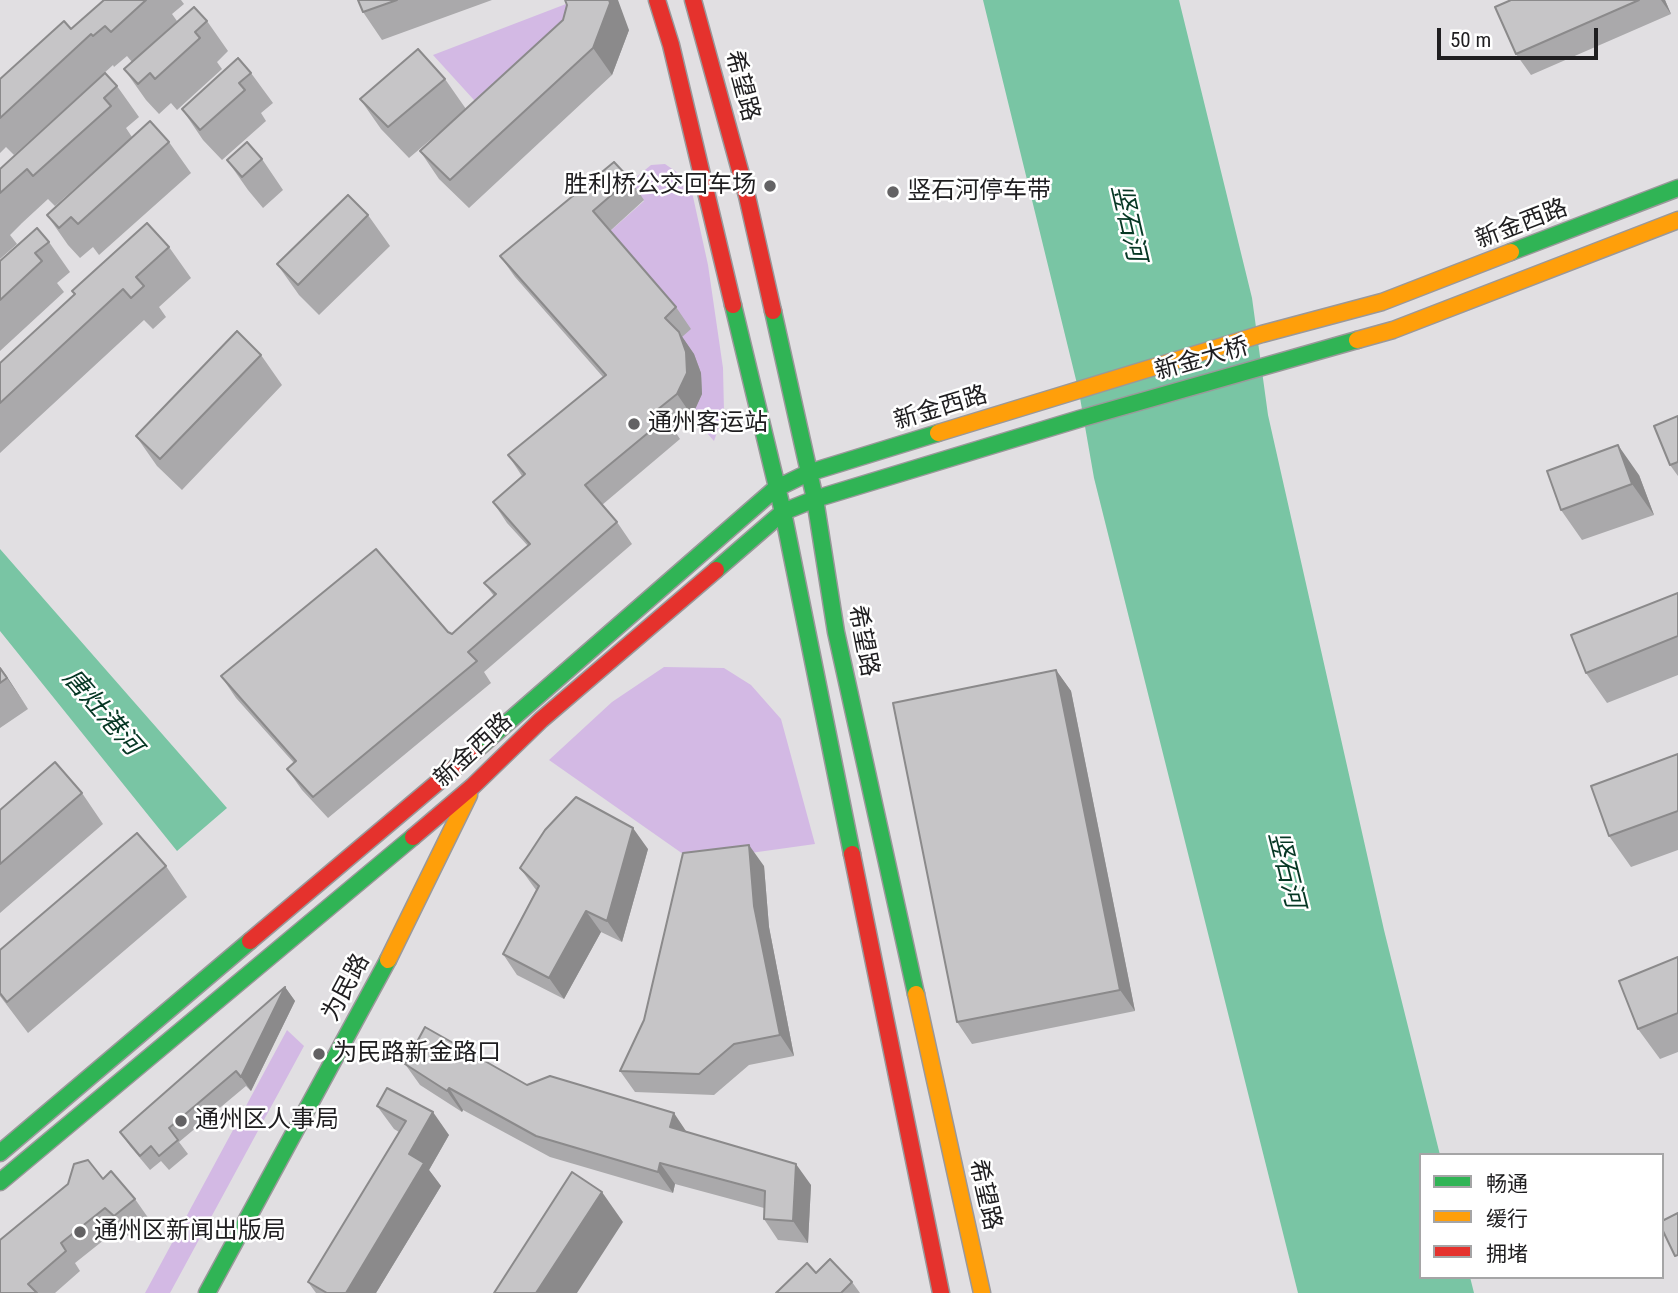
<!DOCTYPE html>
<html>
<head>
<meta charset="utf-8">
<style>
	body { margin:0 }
	#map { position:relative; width:1678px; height:1293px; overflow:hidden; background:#e1dfe2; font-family:"Roboto Condensed","Noto Sans SC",sans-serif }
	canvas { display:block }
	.legend { position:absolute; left:1419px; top:1153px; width:245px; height:126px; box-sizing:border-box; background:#fff; border:2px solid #a5a5a6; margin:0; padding:9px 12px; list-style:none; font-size:21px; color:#1f1e20 }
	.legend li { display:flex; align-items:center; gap:14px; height:35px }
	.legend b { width:35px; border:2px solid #a5a5a6 }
	.scale { position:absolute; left:1437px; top:28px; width:161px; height:32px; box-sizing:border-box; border:4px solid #1f1e20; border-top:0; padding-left:9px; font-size:21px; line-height:24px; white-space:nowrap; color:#1f1e20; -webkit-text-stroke:5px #fff; paint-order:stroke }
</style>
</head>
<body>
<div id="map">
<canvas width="1678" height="1293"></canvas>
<ul class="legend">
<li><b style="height:9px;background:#30b455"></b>畅通</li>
<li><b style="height:9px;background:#ff9f0a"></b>缓行</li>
<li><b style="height:9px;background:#e5322d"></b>拥堵</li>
</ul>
<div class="scale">50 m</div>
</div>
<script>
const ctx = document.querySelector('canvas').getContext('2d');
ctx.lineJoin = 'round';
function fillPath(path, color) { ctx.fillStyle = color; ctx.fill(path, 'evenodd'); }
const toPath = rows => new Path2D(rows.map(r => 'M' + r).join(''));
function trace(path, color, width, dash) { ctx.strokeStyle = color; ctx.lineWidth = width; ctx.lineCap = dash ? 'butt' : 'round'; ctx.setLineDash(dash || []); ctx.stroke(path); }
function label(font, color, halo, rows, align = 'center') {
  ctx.font = font + ' "Roboto Condensed","Noto Sans SC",sans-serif'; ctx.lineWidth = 5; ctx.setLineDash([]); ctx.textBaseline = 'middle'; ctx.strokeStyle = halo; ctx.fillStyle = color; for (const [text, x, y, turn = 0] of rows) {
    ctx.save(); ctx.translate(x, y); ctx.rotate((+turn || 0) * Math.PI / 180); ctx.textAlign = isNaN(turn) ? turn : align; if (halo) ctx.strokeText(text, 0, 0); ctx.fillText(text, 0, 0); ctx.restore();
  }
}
const green = toPath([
	[566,4,577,30,484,111,433,55],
	[665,164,681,175,692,192,708,265,723,368,724,412,714,441,692,416,608,233,644,201,629,183,651,165],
	[664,667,724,668,751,685,781,719,815,844,693,861,549,760,612,702],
	[287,1030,304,1046,170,1293,145,1293]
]);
const water = toPath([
	[983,0,1179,0,1252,298,1268,415,1384,930,1440,1155,1421,1155,1421,1277,1470,1277,1474,1293,1298,1293,1094,478,1079,392],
	[0,549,227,808,177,851,0,631]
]);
const fast = toPath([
	[1511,252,1678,188],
	[733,305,783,512,852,854],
	[773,311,815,499,836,632,916,994],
	[716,570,783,512,815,499,1079,419,1357,340],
	[476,750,775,489,808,473,938,433],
	[0,1153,250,941],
	[0,1182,413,837],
	[207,1293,388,960]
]);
const slow = toPath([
	[1357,340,1393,330,1678,220],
	[938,433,1262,334,1382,302,1511,252],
	[388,960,469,795],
	[916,994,982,1293]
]);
const jam = toPath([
	[657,0,671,45,733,305],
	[693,0,747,196,773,311],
	[413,837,473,786,541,720,716,570],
	[852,854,941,1293],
	[250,941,476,750]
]);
const wall = toPath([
	[104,0,181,0,184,4,172,14,177,21,132,62,127,56,114,67,113,65,14,155,6,147,0,153,0,79,71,29],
	[358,0,492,0,382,40,363,12],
	[1511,0,1665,0,1671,14,1531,75,1516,54],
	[563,20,629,30,612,75,469,208,439,179,420,151,455,119,409,158,381,129,360,99,445,79,466,109],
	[207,21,228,51,217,62,222,69,177,110,171,103,159,114,146,100,124,69],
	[251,73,273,103,261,113,266,121,222,160,203,140,182,109],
	[117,86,139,117,126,128,132,137,169,142,191,173,99,255,93,247,80,258,68,245,47,215,129,140,55,206,48,199,22,223,10,235,17,244,0,259,0,169],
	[262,159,283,190,263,208,248,190,227,160],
	[630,179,644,200,610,231,676,307,691,329,682,337,694,354,701,373,702,394,692,416,674,430,680,439,602,505,617,522,632,544,484,672,491,683,328,818,302,790,287,769,294,763,236,698,221,676,448,632,452,634,494,596,484,583,528,546,507,523,493,502,522,476,508,455,603,377,515,277,500,256],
	[368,215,390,246,319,315,299,295,277,264],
	[49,242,70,272,57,283,64,292,0,351,0,261],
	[169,247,191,278,159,307,166,317,153,329,144,320,0,453,0,363],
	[261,355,282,385,182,490,157,466,136,436],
	[1678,416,1678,476,1670,465],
	[1639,475,1654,515,1582,540,1561,510],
	[1678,593,1678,675,1607,703,1586,673],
	[0,667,28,709,0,728],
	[1056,670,1071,691,1135,1011,972,1044,957,1022],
	[1678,754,1678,850,1631,867,1609,836],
	[82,793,103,824,0,913,0,810],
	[648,849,622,942,601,932,564,999,517,975,503,954,536,890,520,868],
	[166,866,187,897,28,1033,0,996,0,950],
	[764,866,769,927,794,1056,749,1065,714,1095,635,1092,620,1071],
	[1678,957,1678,1052,1660,1059,1638,1029],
	[285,987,295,1001,251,1091,246,1086,179,1142,188,1154,169,1170,161,1161,150,1170,130,1146,120,1132],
	[405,1064,527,1085,687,1132,811,1185,808,1243,778,1240,764,1219,764,1208,675,1184,673,1193,550,1157,463,1110,462,1112,420,1085],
	[377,1106,449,1135,429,1170,441,1186,376,1293,327,1293,399,1132,394,1129],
	[103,1179,135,1199,149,1219,128,1236,119,1228,75,1263,80,1271,55,1293,0,1293],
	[816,1273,852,1282,860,1293,776,1293],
	[308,1282,327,1293,316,1293]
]);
const shadedWall = toPath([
	[609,0,618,0,629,30,612,75,593,48],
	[1661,0,1665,0,1671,14],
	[679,332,694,354,701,373,702,394,692,416,677,394],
	[1618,445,1639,475,1654,515,1632,484],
	[0,667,6,675,28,709,7,678],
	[1056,670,1071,691,1135,1011,1120,990],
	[633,828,648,849,622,942,607,921],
	[749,845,764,866,769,927,794,1056,780,1035,754,906],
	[586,911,601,932,564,999,549,978],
	[285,987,295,1001,251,1091,241,1077],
	[449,1088,463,1110,462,1112,447,1091],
	[433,1112,449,1135,429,1170,441,1186,376,1293,346,1293,409,1154],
	[674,1113,688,1134,670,1127],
	[660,1163,675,1184,673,1193,658,1172],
	[796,1164,811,1185,808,1243,793,1221],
	[602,1192,623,1222,577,1293,536,1293]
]);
const building = toPath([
	[104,0,146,0,111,32,105,26,93,36,91,34,0,118,0,79,64,21,71,29,104,0],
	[358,0,397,0,363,12,358,0],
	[565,0,609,0,610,3,593,48,450,180,420,151,563,20,567,5,565,0],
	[1511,0,1639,0,1516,54,1495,7,1511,0],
	[194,7,207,21,195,32,200,38,155,79,150,73,138,84,124,69,194,7],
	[418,49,445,79,388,127,360,99,418,49],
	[238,58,251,73,239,83,245,90,200,130,182,109,238,58],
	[105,73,117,86,104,98,111,106,33,176,27,169,0,193,0,169,105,73],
	[150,121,169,142,78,224,71,217,59,228,47,215,150,121],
	[247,142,262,159,242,177,227,160,247,142],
	[614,162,630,179,593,211,676,307,665,318,679,332,686,352,687,373,677,394,657,410,666,418,585,485,617,522,468,652,477,661,313,797,287,769,296,761,221,676,376,549,448,632,452,634,496,594,484,583,530,544,493,502,525,474,508,455,606,375,500,256,614,162],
	[348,195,368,215,298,285,277,264,348,195],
	[147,223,169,247,136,277,144,286,131,298,123,289,0,403,0,363,75,294,72,291,147,223],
	[37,228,49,242,35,253,42,261,0,300,0,261,37,228],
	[237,331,261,355,160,459,136,436,237,331],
	[1678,416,1678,462,1670,465,1654,426,1678,416],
	[1618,445,1632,484,1561,510,1547,471,1618,445],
	[1678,593,1678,636,1586,673,1571,635,1678,593],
	[0,668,7,678,0,683,0,668],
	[1056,670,1120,990,957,1022,893,703,1056,670],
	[1678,754,1678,811,1609,836,1591,786,1678,754],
	[55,762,82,793,0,864,0,810,55,762],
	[576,797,633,828,607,921,586,911,549,978,503,954,539,886,520,868,545,830,576,797],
	[137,833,166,866,7,1002,0,993,0,950,137,833],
	[749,845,754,906,780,1035,734,1044,699,1074,620,1071,644,1020,683,853,749,845],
	[1678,957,1678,1013,1638,1029,1619,981,1678,957],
	[285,987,241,1077,236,1071,169,1128,178,1140,159,1156,151,1146,140,1156,120,1132,285,987],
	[425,1027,527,1085,550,1076,674,1113,670,1127,796,1164,793,1221,764,1219,765,1191,660,1163,658,1172,536,1136,449,1088,447,1091,405,1064,425,1027],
	[387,1088,433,1112,409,1154,424,1163,346,1293,327,1293,308,1282,406,1121,377,1106,387,1088],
	[88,1160,103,1179,111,1171,135,1199,114,1216,105,1208,61,1243,66,1251,28,1284,37,1293,0,1293,0,1240,68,1184,74,1164,88,1160],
	[572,1172,602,1192,536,1293,494,1293,572,1172],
	[1678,1213,1678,1255,1675,1256,1662,1229,1662,1221,1678,1213],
	[830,1259,852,1282,841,1293,776,1293,807,1263,816,1273,830,1259]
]);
const markers = [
	[770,186,7,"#636264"],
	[893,192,7,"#636264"],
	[634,424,7,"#636264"],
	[319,1054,7,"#636264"],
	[181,1121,7,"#636264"],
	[80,1232,7,"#636264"]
];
const streetNames = [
	["希望路",741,86,75],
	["新金西路",1522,225,-21],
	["新金大桥",1202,360,-16],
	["新金西路",941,409,-17],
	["希望路",862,641,79],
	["新金西路",474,751,-43],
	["为民路",347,988,-62],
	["希望路",984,1195,77]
];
const poiNames = [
	["胜利桥公交回车场",756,186,"right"],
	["竖石河停车带",907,192],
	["通州客运站",648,424],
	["为民路新金路口",333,1054],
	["通州区人事局",195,1121],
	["通州区新闻出版局",94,1232]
];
const waterNames = [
	["竖石河",1127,223,77],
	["唐灶港河",101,713,49],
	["竖石河",1285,870,76]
];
fillPath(green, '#d3b9e4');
fillPath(water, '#79c5a4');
trace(fast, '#9a989a', 19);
trace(slow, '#9a989a', 19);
trace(jam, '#9a989a', 19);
trace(fast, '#30b455', 16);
trace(slow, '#ff9f0a', 16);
trace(jam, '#e5322d', 16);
fillPath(wall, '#aaa9ab');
fillPath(shadedWall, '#8b8a8b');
fillPath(building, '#c6c5c7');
trace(building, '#8b8a8b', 2);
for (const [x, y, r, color] of markers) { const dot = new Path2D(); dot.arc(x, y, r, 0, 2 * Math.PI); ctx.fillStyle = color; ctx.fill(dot); trace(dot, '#fff', 2.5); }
label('24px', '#1f1e20', '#fff', streetNames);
label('24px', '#1f1e20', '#fff', poiNames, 'left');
label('italic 26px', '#063724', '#fff', waterNames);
</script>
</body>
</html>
